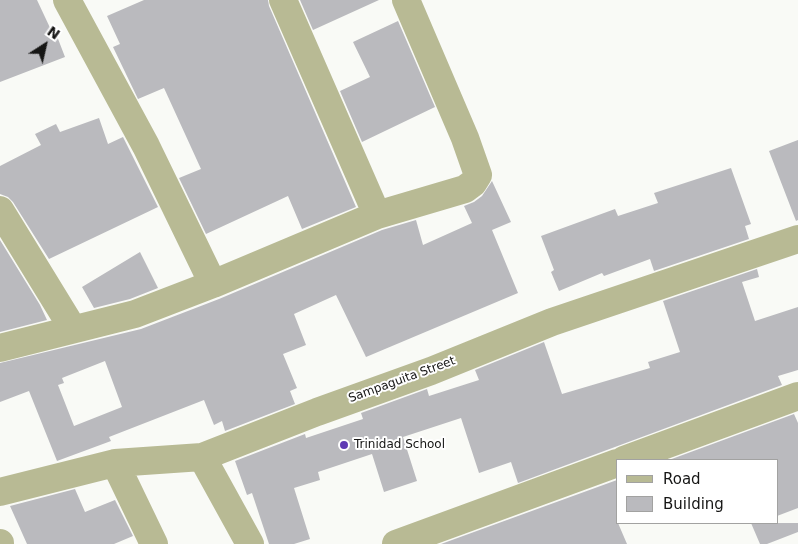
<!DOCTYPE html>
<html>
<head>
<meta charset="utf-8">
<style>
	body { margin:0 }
	#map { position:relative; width:798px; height:544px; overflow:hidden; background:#f9faf6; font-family:"DejaVu Sans",sans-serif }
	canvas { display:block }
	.legend { position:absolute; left:616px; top:459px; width:162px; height:65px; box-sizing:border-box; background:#fff; border:1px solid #a2a2a1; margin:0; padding:6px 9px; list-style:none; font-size:15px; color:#161615 }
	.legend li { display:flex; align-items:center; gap:10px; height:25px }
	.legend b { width:25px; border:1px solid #a2a2a1 }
	.north { position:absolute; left:20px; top:20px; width:50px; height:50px; -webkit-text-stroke:4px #fff; paint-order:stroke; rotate:35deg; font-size:14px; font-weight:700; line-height:20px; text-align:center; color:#161615 }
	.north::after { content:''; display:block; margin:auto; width:18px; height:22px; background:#161615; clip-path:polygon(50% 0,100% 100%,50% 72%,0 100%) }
</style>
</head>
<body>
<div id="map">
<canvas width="798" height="544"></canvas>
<ul class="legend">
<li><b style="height:6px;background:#b8ba94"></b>Road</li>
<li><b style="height:14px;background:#bababe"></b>Building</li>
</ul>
<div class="north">N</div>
</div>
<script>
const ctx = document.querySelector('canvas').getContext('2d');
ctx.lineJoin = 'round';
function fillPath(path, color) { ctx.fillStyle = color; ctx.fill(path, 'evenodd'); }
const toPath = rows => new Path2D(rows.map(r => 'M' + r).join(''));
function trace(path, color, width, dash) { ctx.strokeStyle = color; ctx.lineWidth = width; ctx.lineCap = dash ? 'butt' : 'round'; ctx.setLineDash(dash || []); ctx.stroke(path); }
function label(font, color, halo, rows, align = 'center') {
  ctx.font = font + ' "DejaVu Sans",sans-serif'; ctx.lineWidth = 4; ctx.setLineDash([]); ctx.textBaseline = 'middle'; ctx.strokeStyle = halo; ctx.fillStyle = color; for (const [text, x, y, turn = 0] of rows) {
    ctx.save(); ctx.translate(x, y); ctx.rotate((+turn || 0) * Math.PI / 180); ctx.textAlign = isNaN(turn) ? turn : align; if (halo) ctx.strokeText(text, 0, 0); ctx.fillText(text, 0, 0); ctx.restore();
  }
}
const building = toPath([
	[0,0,37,0,52,32,55,31,65,57,0,82],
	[144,0,268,0,269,6,356,207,302,229,288,196,206,234,179,178,201,169,164,88,138,99,113,47,120,44,107,16],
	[300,0,379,0,313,30],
	[398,21,435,107,362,142,340,91,370,77,353,42],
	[99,118,108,144,123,137,158,207,49,259,13,202,8,197,0,194,0,166,41,145,35,134,56,124,60,132],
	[798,140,798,220,796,221,769,151],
	[731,168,751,224,745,226,749,239,654,271,650,259,604,276,602,273,559,291,551,272,554,270,541,236,615,209,618,216,658,203,654,193],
	[492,181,511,222,492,230,518,293,366,357,336,295,294,314,306,345,283,354,297,388,290,391,295,404,225,431,222,421,214,425,204,400,109,437,111,441,57,461,29,391,0,402,0,363,141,329,219,299,382,230,416,220,423,245,472,223,464,206,474,202,482,196],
	[105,361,122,407,74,426,58,385,64,383,62,378],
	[0,240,40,305,47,320,0,332],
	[140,252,158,288,130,299,94,308,82,287],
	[757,269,759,277,742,282,755,321,798,307,798,370,778,376,782,385,518,483,511,462,479,473,461,418,403,437,417,481,384,492,372,454,318,472,320,480,294,488,310,539,294,544,269,544,252,493,247,495,235,461,305,434,306,438,363,419,361,413,427,389,429,396,479,380,475,370,544,342,562,394,650,368,648,362,680,352,663,301],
	[794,414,798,423,798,508,777,516,777,460,669,460],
	[617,480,617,523,618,523,627,544,441,544],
	[75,489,85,512,115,500,133,536,114,544,27,544,10,506],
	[751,523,798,523,798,532,767,544,760,544]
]);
const minor = toPath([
	[67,0,146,146,213,284],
	[283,0,377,215],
	[0,210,73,329],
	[0,348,135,314,213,284,377,215,465,189,473,183,478,175,465,138,406,0],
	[202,457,250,544],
	[624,460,798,396],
	[115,463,154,544],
	[0,492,115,463,202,457,317,412,431,371,552,322,798,239],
	[0,543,0,544],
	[396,544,617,463]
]);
const markers = [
	[344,445,5,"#5f3ab3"]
];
const streetNames = [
	["Sampaguita Street",402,380,-20]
];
const poiNames = [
	["Trinidad School",354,445]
];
fillPath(building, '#bababe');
trace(minor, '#b8ba94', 28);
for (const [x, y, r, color] of markers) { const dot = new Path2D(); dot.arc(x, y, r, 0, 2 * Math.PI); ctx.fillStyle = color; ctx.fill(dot); trace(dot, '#fff', 2); }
label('12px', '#161615', '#fff', streetNames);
label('12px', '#161615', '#fff', poiNames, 'left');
</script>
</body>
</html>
